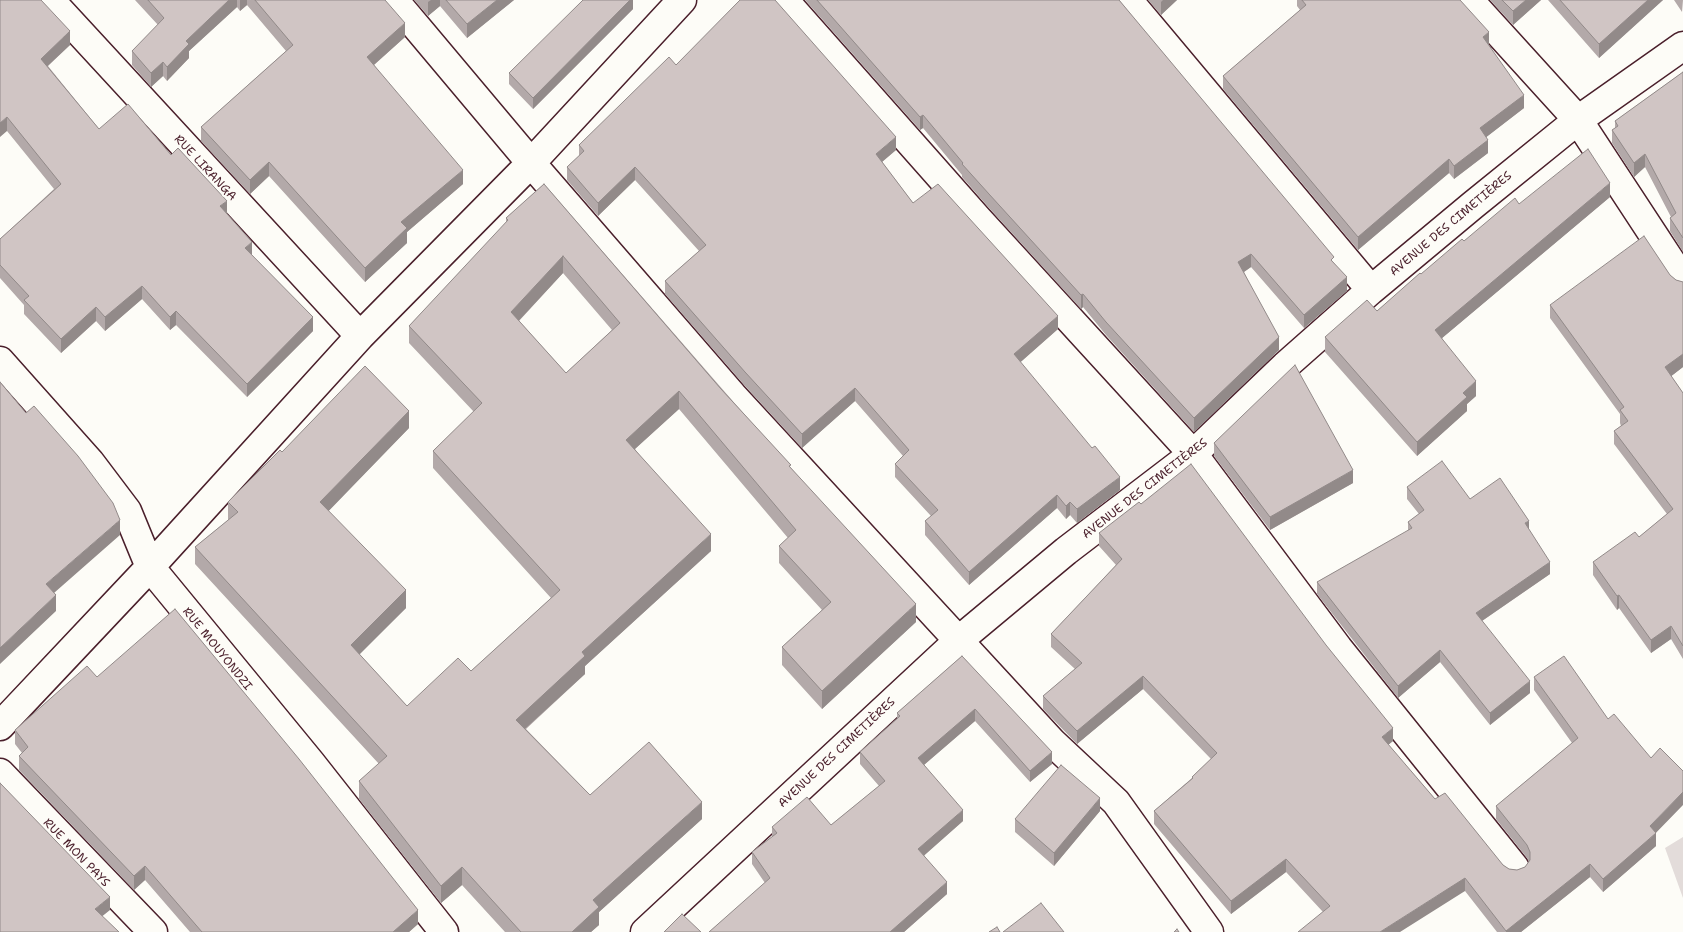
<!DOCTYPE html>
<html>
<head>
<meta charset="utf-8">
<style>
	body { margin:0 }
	canvas { display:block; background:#fdfcf7 }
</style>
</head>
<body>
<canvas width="1683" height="932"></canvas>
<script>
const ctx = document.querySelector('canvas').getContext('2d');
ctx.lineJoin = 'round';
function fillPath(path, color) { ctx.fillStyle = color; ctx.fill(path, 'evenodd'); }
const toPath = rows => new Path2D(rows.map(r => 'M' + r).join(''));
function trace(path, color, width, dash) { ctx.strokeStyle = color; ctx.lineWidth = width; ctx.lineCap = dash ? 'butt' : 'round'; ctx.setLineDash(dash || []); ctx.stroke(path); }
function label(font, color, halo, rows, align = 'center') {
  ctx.font = font + ' "Shantell Sans",sans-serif'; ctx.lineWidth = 4; ctx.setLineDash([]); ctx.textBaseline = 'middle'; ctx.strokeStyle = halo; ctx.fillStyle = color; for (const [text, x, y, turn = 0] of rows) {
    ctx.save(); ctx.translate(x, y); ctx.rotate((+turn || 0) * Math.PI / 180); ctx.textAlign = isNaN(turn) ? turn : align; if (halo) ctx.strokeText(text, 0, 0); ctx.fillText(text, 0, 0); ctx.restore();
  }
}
const green = toPath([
	[1683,837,1683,898,1665,848]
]);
const minor = toPath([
	[50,0,360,336],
	[394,0,531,163,733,396,1052,742,1116,802,1209,932],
	[784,0,977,218,1193,454,1338,648,1515,868],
	[1128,0,1371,290],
	[1469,0,1578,120,1683,280],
	[0,361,90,462,127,511,150,567,311,763,444,932],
	[0,726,150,567,360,336,531,163,682,0],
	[0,773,153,932],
	[645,932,958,641,1066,551,1193,454,1285,366,1371,290,1473,205,1578,120,1683,46]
]);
const wall = toPath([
	[0,0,70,45,48,66,99,129,171,155,227,213,252,255,313,331,247,397,176,325,170,330,142,299,105,331,96,321,61,353,24,314,24,305,0,278,0,239,54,189,7,131],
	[135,0,385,0,405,37,374,65,463,184,407,232,407,243,365,282,269,176,250,194,201,141,201,127,286,51,247,5,240,11,237,7,189,51,189,58,167,81,163,76,151,87,132,65,132,51,158,25],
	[414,0,514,0,467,38,440,6,428,16],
	[633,0,633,9,533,109,509,84,509,73],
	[805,0,1119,0,1334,263,1347,291,1304,328,1251,267,1244,272,1279,350,1194,432,1106,335,1083,307,1081,309,989,208,962,177,962,175,923,128,920,130],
	[1148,0,1177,0,1161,15],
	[1297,0,1460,0,1489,45,1524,108,1486,137,1488,153,1454,179,1449,173,1358,250,1223,89,1223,76,1300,10,1297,6],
	[1490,0,1541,0,1513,25],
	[1548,0,1663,0,1599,58],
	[1674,0,1683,0,1682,12],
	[676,65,896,150,882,162,913,203,1058,329,1020,362,1120,490,1077,523,1070,515,1066,519,1057,508,969,585,925,535,925,521,931,516,895,477,895,464,903,456,855,401,802,448,745,386,665,294,665,281,699,251,635,180,598,216,567,180,567,167,579,156,579,145],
	[1683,72,1683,252,1670,231,1670,218,1671,217,1645,167,1634,177,1612,143,1612,130,1615,128,1615,121],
	[544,184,791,468,916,622,822,709,782,665,782,647,822,610,779,563,779,546,788,538,679,409,635,449,711,551,585,666,585,674,526,729,590,795,702,819,599,912,599,925,591,932,505,932,462,885,441,903,359,799,359,781,379,764,195,564,195,547,228,520,228,502,282,452,409,428,328,511,406,608,359,654,407,706,471,671,551,598,433,468,433,451,474,412,409,343,409,326,506,223,506,218],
	[563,273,612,330,566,373,519,321],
	[1610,197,1442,338,1476,396,1467,404,1467,411,1417,456,1325,352,1325,337,1377,311,1421,274,1464,241,1519,204],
	[1670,275,1676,280,1683,282,1683,367,1671,376,1683,393,1683,659,1671,639,1651,653,1619,608,1617,610,1593,575,1593,562,1639,537,1667,514,1614,444,1614,431,1621,426,1620,423,1620,414,1550,318,1550,305],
	[1214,443,1353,483,1270,530,1214,456],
	[1407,487,1470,499,1529,530,1550,574,1482,621,1530,693,1490,725,1440,662,1398,698,1317,594,1317,582,1408,531,1408,522,1419,514,1407,499],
	[1099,533,1393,741,1388,745,1435,799,1503,865,1509,869,1517,870,1525,867,1529,862,1527,858,1496,819,1496,806,1572,743,1534,690,1534,677,1655,833,1656,846,1603,892,1590,877,1521,932,1497,932,1465,891,1323,912,1286,872,1231,914,1154,824,1154,811,1192,778,1192,777,1211,759,1143,689,1077,744,1043,709,1043,696,1075,669,1051,647,1051,634,1116,565,1099,546],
	[962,656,1052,764,1030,782,975,721,924,765,963,821,924,855,947,894,904,932,709,932,765,883,752,864,752,852,772,837,772,827,831,825,879,786,860,764,860,752,897,719,897,713],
	[97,677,418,924,409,932,190,932,145,880,134,890,19,770,19,756,22,753,15,744,15,730],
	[1100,811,1054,866,1015,832,1015,819]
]);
const shadedWall = toPath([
	[229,0,237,0,237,7,189,51,189,58,167,81,167,67,186,41],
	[240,0,247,0,247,5,240,11],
	[431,0,440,0,440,6,428,16,428,2],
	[497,0,514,0,467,38,467,24],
	[630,0,633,0,633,9,533,109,533,98],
	[1163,0,1177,0,1161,15,1161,2],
	[1526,0,1541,0,1513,25,1513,11],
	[1648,0,1663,0,1599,58,1599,44],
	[405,23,405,37,367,71,367,57],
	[70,31,70,45,41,72,41,59],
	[1489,32,1489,45,1483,51,1483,37],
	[163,62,163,76,151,87,151,73],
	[1524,95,1524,108,1480,142,1480,128],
	[923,115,923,128,920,130,920,117],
	[7,117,7,131,0,137,0,123],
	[896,137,896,150,876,167,876,154],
	[1488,140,1488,153,1454,179,1454,166],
	[1645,154,1645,167,1634,177,1634,163],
	[1449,159,1449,173,1358,250,1358,237],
	[269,162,269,176,250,194,250,180],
	[635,167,635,180,598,216,598,203],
	[463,170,463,184,407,232,407,243,365,282,365,268,401,222],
	[1610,183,1610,197,1435,344,1435,330],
	[227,201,227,214,220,206],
	[252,242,252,255,245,248],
	[1251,254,1251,267,1238,276,1238,262],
	[563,256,563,273,511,329,511,312],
	[1347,277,1347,291,1304,328,1304,315],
	[142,286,142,299,105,331,105,317],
	[1083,294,1083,307,1081,309,1081,295],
	[96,307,96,321,61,353,61,339],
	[176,311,176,325,170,330,170,317],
	[1058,316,1058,329,1014,368,1014,354],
	[313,317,313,331,247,397,247,384],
	[1279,337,1279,350,1194,432,1194,418],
	[1683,354,1683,367,1665,381,1665,367],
	[1476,381,1476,396,1467,404,1467,411,1417,456,1417,442,1463,393],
	[855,388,855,401,802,448,802,434],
	[679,391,679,409,626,457,626,440],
	[409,411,409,428,320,520,320,502],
	[1353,470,1353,483,1270,530,1270,517],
	[1120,477,1120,490,1077,523,1077,509],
	[1057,495,1057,508,969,585,969,572],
	[1070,502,1070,515,1066,519,1066,506],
	[120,520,120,535,46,600,46,584],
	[1529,521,1529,532,1525,523],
	[711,534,711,551,585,666,585,674,516,737,516,720,582,652],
	[1550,562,1550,574,1476,625,1476,613],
	[406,590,406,608,351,663,351,645],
	[56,595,56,611,0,664,0,648],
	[1619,595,1619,608,1617,610,1617,596],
	[916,604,916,622,822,709,822,691],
	[1671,626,1671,639,1651,653,1651,640],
	[1440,650,1440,662,1398,698,1398,686],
	[1143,676,1143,689,1077,744,1077,731],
	[1530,681,1530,693,1490,725,1490,713],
	[975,709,975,721,918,770,918,758],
	[1393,728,1393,741,1382,750,1382,737],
	[1052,752,1052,764,1030,782,1030,771],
	[1683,792,1683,805,1650,839,1650,826],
	[1100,798,1100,811,1054,866,1054,853],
	[702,802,702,819,599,912,599,925,591,932,572,932,593,900],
	[963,810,963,821,918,861,918,849],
	[1656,833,1656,846,1603,892,1603,879],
	[1286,859,1286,872,1231,914,1231,901],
	[1590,864,1590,877,1521,932,1506,932,1506,931],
	[145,866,145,880,134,890,134,876],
	[462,867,462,885,441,903,441,886],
	[1465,878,1465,891,1400,932,1380,932],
	[947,882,947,894,904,932,890,932],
	[110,897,110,910,95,922,95,909],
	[418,910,418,924,409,932,393,932]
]);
const building = toPath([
	[0,0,41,0,70,31,41,59,99,129,128,104,171,155,178,148,227,201,220,206,252,242,245,248,313,317,247,384,176,311,170,317,142,286,105,317,96,307,61,339,24,300,29,296,0,265,0,239,61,184,7,117,0,123,0,0],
	[148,0,229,0,186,41,189,44,167,67,163,62,151,73,132,51,164,18,148,0],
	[255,0,385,0,405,23,367,57,463,170,401,222,407,228,365,268,269,162,250,180,201,127,293,45,255,0],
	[446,0,497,0,467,24,446,0],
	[583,0,630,0,533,98,509,73,583,0],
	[740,0,775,0,896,137,876,154,913,203,938,184,1058,316,1014,354,1092,448,1095,446,1120,477,1077,509,1070,502,1066,506,1057,495,969,572,925,521,938,510,895,464,909,450,855,388,802,434,745,372,665,281,706,245,635,167,598,203,567,167,584,151,579,145,669,57,676,65,740,0],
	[817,0,1119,0,1334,257,1331,260,1347,277,1304,315,1251,254,1238,262,1279,337,1194,418,1106,322,1083,294,1081,295,989,194,962,164,963,163,923,115,920,117,817,0],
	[1302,0,1460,0,1489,32,1483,37,1524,95,1480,128,1488,140,1454,166,1449,159,1358,237,1223,76,1306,5,1302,0],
	[1502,0,1526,0,1513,11,1502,0],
	[1560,0,1648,0,1599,44,1560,0],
	[1683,72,1683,238,1670,218,1676,213,1645,154,1634,163,1612,130,1618,126,1615,121,1683,72],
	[1588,149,1610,183,1435,330,1476,381,1463,393,1467,397,1417,442,1325,337,1367,300,1377,311,1420,273,1421,274,1462,239,1464,241,1515,198,1519,204,1588,149],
	[544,184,721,389,790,464,791,465,789,466,916,604,822,691,782,647,831,602,779,546,796,530,679,391,626,440,711,534,582,652,585,656,516,720,590,795,649,742,702,802,593,900,599,907,572,932,521,932,462,867,441,886,359,781,387,756,195,547,238,512,228,502,280,450,282,452,365,366,409,411,320,502,406,590,351,645,407,706,458,658,471,671,560,590,433,451,482,403,409,326,508,220,506,218,544,184],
	[563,256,620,323,566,373,511,312,563,256],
	[1644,236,1670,275,1676,280,1683,282,1683,354,1665,367,1683,393,1683,646,1671,626,1651,640,1619,595,1617,596,1593,562,1635,532,1639,537,1673,509,1614,431,1628,421,1620,410,1624,407,1550,305,1644,236],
	[1295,365,1353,470,1270,517,1214,443,1295,365],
	[0,382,26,413,34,406,78,456,113,503,120,520,46,584,56,595,0,648,0,382],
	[1442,461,1470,499,1500,478,1529,521,1525,523,1550,562,1476,613,1530,681,1490,713,1440,650,1398,686,1317,582,1412,528,1408,522,1424,510,1407,487,1442,461],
	[1191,464,1326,645,1393,728,1382,737,1435,799,1445,793,1503,865,1509,869,1517,870,1525,867,1530,860,1530,852,1527,845,1496,806,1578,738,1534,677,1564,656,1608,719,1614,714,1651,758,1660,748,1683,771,1683,792,1650,826,1656,833,1603,879,1590,864,1506,931,1465,878,1380,932,1298,932,1330,906,1286,859,1231,901,1154,811,1193,778,1192,777,1217,753,1143,676,1077,731,1043,696,1082,663,1051,634,1122,559,1099,533,1139,502,1141,504,1191,464],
	[175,609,299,759,418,910,393,932,202,932,145,866,134,876,19,756,28,747,15,730,87,666,97,677,175,609],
	[962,656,1052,752,1030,771,975,709,918,758,963,810,918,849,947,882,890,932,709,932,770,878,752,852,777,833,772,827,807,797,831,825,885,781,860,752,900,716,897,713,962,656],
	[1061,765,1100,798,1054,853,1015,819,1061,765],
	[0,783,110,897,95,909,119,932,0,932,0,783],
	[1041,903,1064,932,1003,932,1041,903],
	[682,914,701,932,664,932,682,914],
	[997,927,1000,932,989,932,997,927],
	[1177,929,1179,932,1174,932,1177,929]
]);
const streetNames = [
	["RUE LIRANGA",205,168,47],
	["AVENUE DES CIMETIÈRES",1451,224,-40],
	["AVENUE DES CIMETIÈRES",1145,489,-38],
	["RUE MOUYONDZI",217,649,51],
	["AVENUE DES CIMETIÈRES",837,753,-43],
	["RUE MON PAYS",76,853,46]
];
fillPath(green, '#e3dcda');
trace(minor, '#4a1f2b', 31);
trace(minor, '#fdfcf7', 28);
fillPath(wall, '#b3a9a9');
fillPath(shadedWall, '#928a89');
fillPath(building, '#d0c5c4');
trace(building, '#928a89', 1);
label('12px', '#4a1f2b', '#fdfcf7', streetNames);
</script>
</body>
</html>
